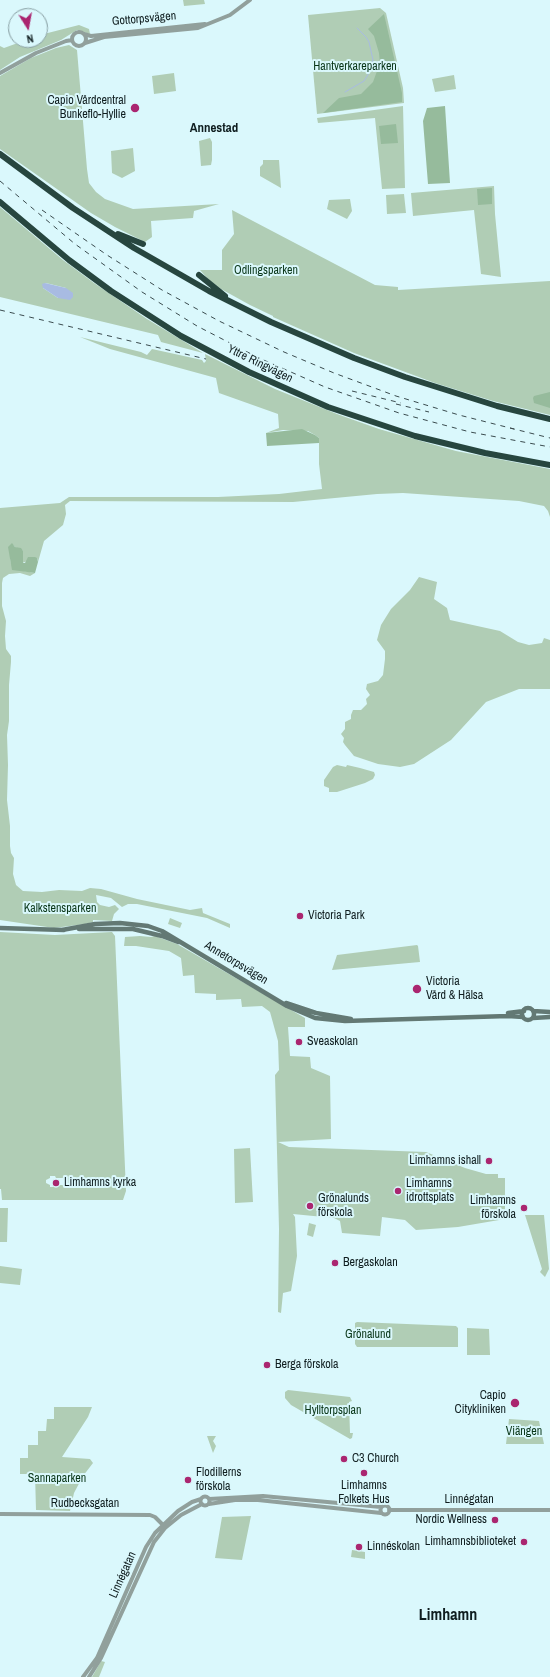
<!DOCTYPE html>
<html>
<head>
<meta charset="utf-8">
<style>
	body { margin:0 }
	#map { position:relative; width:550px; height:1677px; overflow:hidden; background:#daf8fc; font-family:"Archivo Narrow",sans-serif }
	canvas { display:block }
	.north { position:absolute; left:8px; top:8px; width:40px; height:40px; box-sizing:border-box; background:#daf8fc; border:1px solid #89a0a4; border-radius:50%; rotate:169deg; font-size:11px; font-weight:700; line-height:16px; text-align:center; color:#0f1d1f }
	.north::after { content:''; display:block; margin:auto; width:14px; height:18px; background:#aa2670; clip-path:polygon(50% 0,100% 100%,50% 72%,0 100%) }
</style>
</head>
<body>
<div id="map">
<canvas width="550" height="1677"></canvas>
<div class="north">N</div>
</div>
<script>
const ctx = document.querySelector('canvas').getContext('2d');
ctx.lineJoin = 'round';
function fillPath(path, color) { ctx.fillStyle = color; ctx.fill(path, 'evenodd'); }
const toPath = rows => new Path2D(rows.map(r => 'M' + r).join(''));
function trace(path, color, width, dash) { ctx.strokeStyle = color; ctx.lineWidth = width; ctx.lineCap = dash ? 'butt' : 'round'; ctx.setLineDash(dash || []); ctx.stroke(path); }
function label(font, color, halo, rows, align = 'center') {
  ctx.font = font + ' "Archivo Narrow",sans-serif'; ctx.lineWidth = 4; ctx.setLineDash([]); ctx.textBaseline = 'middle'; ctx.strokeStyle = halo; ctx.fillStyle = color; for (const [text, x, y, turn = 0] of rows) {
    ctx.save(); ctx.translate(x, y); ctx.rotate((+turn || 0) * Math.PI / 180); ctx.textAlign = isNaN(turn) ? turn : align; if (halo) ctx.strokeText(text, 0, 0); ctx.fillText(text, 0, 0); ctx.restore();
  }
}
const green = toPath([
	[183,0,204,0,205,4,184,6],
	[380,8,386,13,403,88,404,103,317,114,308,15],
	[79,25,89,29,90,34,77,30,61,40,20,57,0,70,0,46,4,48,26,40,40,40,40,35],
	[69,45,77,50,87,169,89,183,96,192,105,199,133,209,219,204,194,211,193,218,151,221,152,237,145,242,115,227,91,213,0,149,0,76,31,58,56,48],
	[174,73,176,91,154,94,152,76],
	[454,75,456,89,435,92,432,79],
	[403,106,405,188,382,189,375,118,318,123,317,118],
	[210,138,212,142,212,160,211,165,201,166,199,141],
	[133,148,135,171,122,178,112,173,111,151],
	[263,160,279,160,281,188,260,176,260,167,263,164],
	[494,186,495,214,501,277,481,274,474,210,413,216,411,193],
	[404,194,406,213,387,214,386,195],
	[350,199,352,211,347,219,327,209,329,200],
	[0,207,63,260,94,283,147,319,203,353,161,342,158,335,0,297],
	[45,283,50,284,66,288,58,298,43,288],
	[232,210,375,285,398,287,398,290,550,281,550,415,493,401,435,383,354,353,273,317,273,316,250,305,221,289,209,280,200,270,222,270,222,250,234,234],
	[80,337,141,352,147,355,152,349,202,360,204,363,206,361,205,354,275,389,337,414,379,429,456,451,550,469,550,517,548,511,544,506,519,501,403,493,377,494,293,502,70,501,65,505,66,514,63,525,44,541,38,562,37,558,22,563,23,551,15,547,13,545,10,553,11,564,18,570,35,573,30,576,20,573,9,574,3,578,2,583,2,606,6,621,5,636,6,649,11,656,11,662,9,685,9,721,7,735,8,765,7,800,10,826,10,846,11,853,14,858,13,874,16,885,23,891,42,892,59,890,82,891,90,888,101,889,137,899,190,910,202,908,203,913,230,924,230,928,207,918,137,904,128,904,122,907,111,898,96,895,97,902,100,905,109,907,115,905,119,909,114,914,112,921,93,920,93,922,85,924,54,928,0,920,0,508,60,503,69,497,218,497,279,494,322,489,319,464,319,438,315,435,308,431,283,430,266,433,279,428,278,414,219,393,216,378,110,349],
	[419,577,437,582,434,599,447,608,450,620,500,631,518,642,529,645,542,643,544,638,550,640,550,689,519,689,486,702,451,740,414,764,400,767,378,764,354,756,345,745,343,742,344,738,341,734,345,729,345,722,351,719,351,715,353,710,361,710,367,704,366,699,370,695,366,689,367,684,378,681,383,675,385,659,385,651,377,640,381,625,391,609,410,590],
	[337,765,346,767,347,765,360,768,374,772,375,775,373,779,365,783,337,792,329,792,329,788,324,786,324,780,333,767],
	[170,918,182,923,180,928,168,924],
	[0,932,55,935,112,932,115,936,126,1191,123,1200,2,1200,1,1189,0,1189],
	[50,1176,55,1176,56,1178,65,1178,65,1185,56,1185,56,1187,50,1187,50,1185,46,1183,46,1180,50,1178],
	[140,936,151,937,155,936,177,944,305,1018,305,1027,288,1027,290,1056,310,1057,311,1068,330,1076,331,1139,278,1142,289,1147,426,1152,465,1168,486,1174,498,1174,498,1178,505,1178,505,1219,458,1227,416,1230,405,1220,382,1217,380,1236,342,1233,340,1221,334,1218,293,1214,295,1217,297,1256,291,1291,283,1293,281,1313,278,1312,279,1229,275,1075,279,1070,278,1041,270,1012,262,1006,242,1007,241,999,216,1000,216,994,195,993,194,975,183,976,181,958,169,951,136,946,124,946,125,937],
	[417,945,418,946,420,962,332,970,337,955],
	[250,1148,253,1202,235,1203,234,1149],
	[0,1208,8,1208,7,1242,0,1242],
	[525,1215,544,1215,549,1269,545,1277,540,1272,542,1269],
	[309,1223,316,1225,313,1237,307,1235],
	[0,1266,22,1269,20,1285,0,1283],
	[357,1322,456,1326,458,1328,458,1347,357,1347,355,1344,355,1323],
	[467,1328,489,1329,490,1355,467,1355],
	[288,1390,350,1397,352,1401,349,1402,350,1433,353,1433,352,1438,350,1439,291,1405,285,1398,285,1392],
	[54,1407,92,1407,88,1417,62,1457,90,1459,93,1463,83,1476,74,1493,70,1511,36,1510,35,1474,20,1474,20,1458,28,1458,28,1445,38,1445,38,1431,46,1431,47,1419,54,1419],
	[509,1419,539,1421,544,1444,506,1444],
	[207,1436,216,1436,213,1441,216,1446,213,1453],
	[251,1516,242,1560,215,1558,222,1517],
	[352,1550,365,1552,365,1559,351,1557],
	[101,1661,105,1662,99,1677,92,1677]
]);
const forest = toPath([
	[384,14,402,93,402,102,323,113,339,98,361,94,373,82,380,63,379,53,374,36,368,29],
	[445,106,450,183,428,184,423,121,427,108],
	[396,124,398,143,381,144,379,126],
	[492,188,492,204,478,205,477,189],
	[550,392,550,408,534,403,533,398,534,396],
	[302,429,315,435,319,438,319,443,267,446,266,433],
	[12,543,15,547,21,548,23,551,23,563,25,563,28,557,35,557,37,558,38,562,35,573,12,570,8,547]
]);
const water = toPath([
	[45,283,66,288,73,293,73,297,70,300,58,298,43,288,42,284]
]);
const stream = toPath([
	[345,92,364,81,369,73,373,60,369,42,366,37,357,28]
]);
const tertiary = toPath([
	'72 39a7 7 0 1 1 14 0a7 7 0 1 1-14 0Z',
	[84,34,91,36,205,24],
	[85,43,104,37,198,28,230,15,250,0],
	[0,73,36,53,66,41,72,40],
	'200.5 1501a4.5 4.5 0 1 1 9 0a4.5 4.5 0 1 1-9 0Z',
	[209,1499,263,1496,381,1507],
	[209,1504,235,1500,258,1500,381,1513],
	'380.5 1510a4.5 4.5 0 1 1 9 0a4.5 4.5 0 1 1-9 0Z',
	[389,1510,550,1510],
	[0,1514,150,1515,155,1517,164,1526],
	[83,1677,97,1658,146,1547,155,1533,178,1511,192,1502,201,1499],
	[89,1677,101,1658,154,1542,165,1528,181,1515,202,1504]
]);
const secondary = toPath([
	[0,928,64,930],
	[79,929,133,929,162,936,178,942],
	[62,930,95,924,120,923,148,926,162,931,287,1006,315,1018,345,1021,508,1016,523,1017],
	[286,1003,316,1013,351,1019],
	'522 1014a6 6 0 1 1 12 0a6 6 0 1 1-12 0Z',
	[533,1011,550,1012],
	[508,1013,524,1011],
	[533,1018,550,1017]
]);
const motorway = toPath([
	[0,154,73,208,134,248,209,291,271,322,354,358,405,377,497,406,550,419],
	[0,202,69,260,111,291,181,336,249,372,328,407,415,436,485,453,550,465],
	[118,234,143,244],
	[199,275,225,296]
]);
const rail = toPath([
	[0,181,75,244,142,292,197,326,259,358,325,387,399,413,470,432,550,447],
	[42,210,107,255,162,290,219,321,284,352,334,373,396,396,459,415,514,429],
	[0,310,206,359],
	[352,391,401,403],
	[396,404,429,412],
	[510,428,550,438]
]);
const markers = [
	[135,108,5,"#aa2670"],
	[300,916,4,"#aa2670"],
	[417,989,5,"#aa2670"],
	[299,1042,4,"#aa2670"],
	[489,1161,4,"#aa2670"],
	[56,1183,4,"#aa2670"],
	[398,1191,4,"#aa2670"],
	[310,1206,4,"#aa2670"],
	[524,1208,4,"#aa2670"],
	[335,1263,4,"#aa2670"],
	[267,1365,4,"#aa2670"],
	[515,1403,5,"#aa2670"],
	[344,1459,4,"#aa2670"],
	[364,1473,4,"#aa2670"],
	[188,1480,4,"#aa2670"],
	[495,1520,4,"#aa2670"],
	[524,1542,4,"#aa2670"],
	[359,1547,4,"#aa2670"]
];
const streetNames = [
	["Gottorpsvägen",144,19,-5],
	["Yttre Ringvägen",260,364,26],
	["Annetorpsvägen",236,963,31],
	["Linnégatan",469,1500],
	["Rudbecksgatan",85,1504],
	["Linnégatan",123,1575,-66]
];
const parkNames = [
	["Hantverkareparken",355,67],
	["Odlingsparken",266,271],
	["Kalkstensparken",60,909],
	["Grönalund",368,1335],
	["Hylltorpsplan",333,1411],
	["Viängen",524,1432],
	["Sannaparken",57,1479]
];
const poiNames = [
	["Capio Vårdcentral",126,101,"right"],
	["Bunkeflo-Hyllie",126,115,"right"],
	["Victoria Park",308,916],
	["Victoria",426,982],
	["Vård & Hälsa",426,996],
	["Sveaskolan",307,1042],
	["Limhamns ishall",481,1161,"right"],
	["Limhamns kyrka",64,1183],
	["Limhamns",406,1184],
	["idrottsplats",406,1198],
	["Grönalunds",318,1199],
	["förskola",318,1213],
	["Limhamns",516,1201,"right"],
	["förskola",516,1215,"right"],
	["Bergaskolan",343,1263],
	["Berga förskola",275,1365],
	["Capio",506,1396,"right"],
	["Citykliniken",506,1410,"right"],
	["C3 Church",352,1459],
	["Flodillerns",196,1473],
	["förskola",196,1487],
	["Limhamns",364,1486,"center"],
	["Folkets Hus",364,1500,"center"],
	["Nordic Wellness",487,1520,"right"],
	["Limhamnsbiblioteket",516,1542,"right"],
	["Linnéskolan",367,1547]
];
const neighbourhoodNames = [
	["Annestad",214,129]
];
const districtNames = [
	["Limhamn",448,1616]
];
fillPath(green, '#b0cdb5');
fillPath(forest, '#96bb9c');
fillPath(water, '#a8bbe2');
trace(stream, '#a8bbe2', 1);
trace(tertiary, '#91a09c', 4);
trace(secondary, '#637974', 4.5);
trace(motorway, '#27463f', 6);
trace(rail, '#3a4b4e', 1, [5, 5]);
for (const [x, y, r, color] of markers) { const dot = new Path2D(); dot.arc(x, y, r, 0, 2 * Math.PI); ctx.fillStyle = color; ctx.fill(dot); trace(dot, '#daf8fc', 1.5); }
label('12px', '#0f1d1f', '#daf8fc', streetNames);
label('12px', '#083517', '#daf8fc', parkNames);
label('12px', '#0f1d1f', '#daf8fc', poiNames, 'left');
label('bold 13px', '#0f1d1f', '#daf8fc', neighbourhoodNames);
label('bold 16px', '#0f1d1f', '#daf8fc', districtNames);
</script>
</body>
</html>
